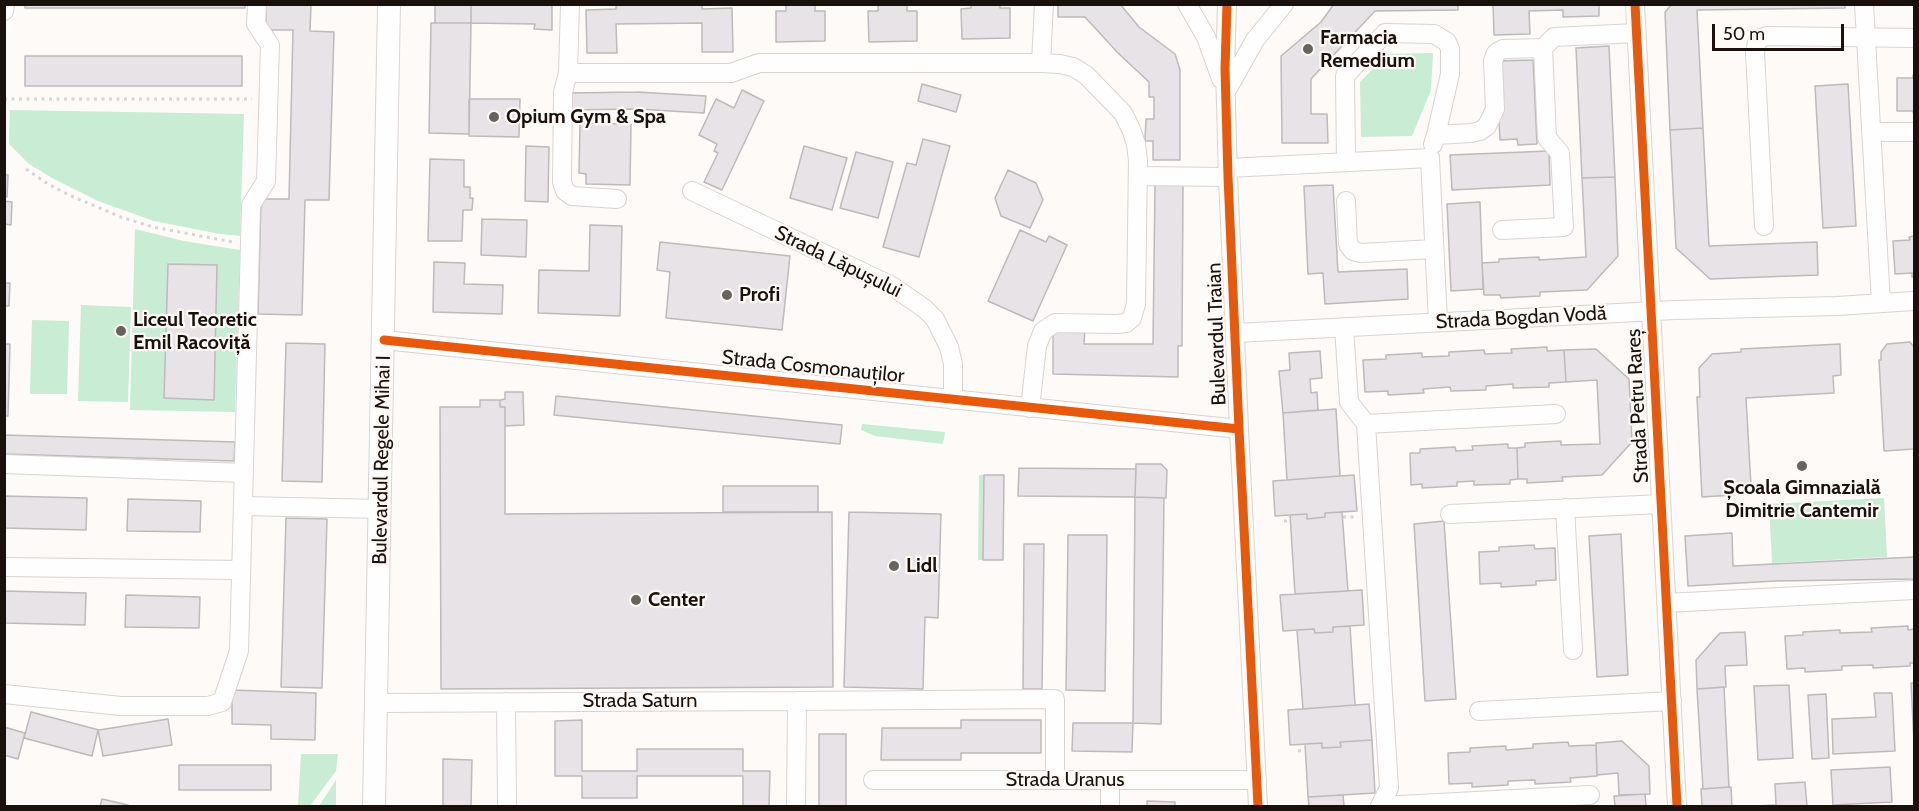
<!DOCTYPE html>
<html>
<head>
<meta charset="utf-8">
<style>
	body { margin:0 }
	#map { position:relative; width:1919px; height:811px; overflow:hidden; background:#fdfaf8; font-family:Cabin,sans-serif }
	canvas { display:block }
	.frame { position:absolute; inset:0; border:6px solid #1a110d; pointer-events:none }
	.scale { position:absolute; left:1712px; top:24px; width:132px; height:27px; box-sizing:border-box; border:3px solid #1a110d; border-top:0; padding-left:8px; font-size:18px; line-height:21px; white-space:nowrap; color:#1a110d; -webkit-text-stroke:4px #fff9f6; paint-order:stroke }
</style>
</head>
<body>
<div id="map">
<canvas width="1919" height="811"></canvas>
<div class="frame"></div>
<div class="scale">50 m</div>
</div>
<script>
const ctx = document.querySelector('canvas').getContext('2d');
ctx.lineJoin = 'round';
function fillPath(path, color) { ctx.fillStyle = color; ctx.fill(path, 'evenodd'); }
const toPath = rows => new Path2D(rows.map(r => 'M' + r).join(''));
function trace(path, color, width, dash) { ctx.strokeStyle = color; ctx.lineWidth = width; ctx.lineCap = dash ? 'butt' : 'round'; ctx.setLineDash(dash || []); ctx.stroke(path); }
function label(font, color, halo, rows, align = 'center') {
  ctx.font = font + ' Cabin,sans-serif'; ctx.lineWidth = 4.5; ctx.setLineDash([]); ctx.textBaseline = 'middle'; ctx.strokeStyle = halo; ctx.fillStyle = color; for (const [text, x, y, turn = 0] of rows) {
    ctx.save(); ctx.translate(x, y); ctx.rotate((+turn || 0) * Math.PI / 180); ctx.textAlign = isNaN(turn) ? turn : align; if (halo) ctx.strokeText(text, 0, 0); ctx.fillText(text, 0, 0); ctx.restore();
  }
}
const green = toPath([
	[1433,53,1431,90,1412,136,1361,137,1360,82,1387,54],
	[10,110,244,114,240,236,220,234,154,221,98,201,52,178,29,164,9,144],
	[135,229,184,241,240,250,235,412,130,410],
	[81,305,131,307,128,402,78,401],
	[32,320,69,321,67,394,30,394],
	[862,424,945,432,943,444,875,436,861,430],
	[979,475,984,475,983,560,978,560],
	[1884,498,1887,557,1772,563,1769,504],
	[301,754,338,754,336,771,310,806,298,806],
	[336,780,336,806,319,806]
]);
const building = toPath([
	[25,4,245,4,245,8,25,8,25,4],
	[266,4,311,4,310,31,334,32,329,200,305,200,302,315,258,314,261,199,289,199,293,30,266,30,266,4],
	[435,4,471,4,471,23,435,23,435,4],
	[471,4,552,4,552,30,534,29,535,24,471,23,471,4],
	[616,4,702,4,702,9,732,8,733,52,702,52,702,23,616,24,617,53,587,53,586,10,616,9,616,4],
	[786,4,815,4,815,11,825,11,825,41,776,42,776,11,786,11,786,4],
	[878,4,907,4,907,11,917,11,917,41,869,42,868,11,878,11,878,4],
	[971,4,1000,4,1000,8,1010,8,1010,38,962,39,961,9,971,8,971,4],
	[1058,4,1120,4,1139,27,1175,54,1180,70,1180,160,1153,160,1153,141,1145,141,1146,119,1154,119,1154,97,1149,97,1149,82,1117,52,1085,17,1058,17,1058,4],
	[1334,4,1458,4,1458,10,1375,11,1311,79,1311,114,1327,114,1328,143,1282,143,1281,56,1321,22,1334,4],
	[1493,4,1599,4,1599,16,1563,17,1563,10,1529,11,1530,34,1494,35,1493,4],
	[1672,4,1845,4,1845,8,1697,10,1703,128,1670,130,1665,12,1672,4],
	[431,23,471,23,469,134,429,133,431,23],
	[1609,46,1615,177,1582,178,1576,48,1609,46],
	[25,56,242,56,242,86,25,86,25,56],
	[1533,60,1537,144,1518,145,1517,139,1500,140,1496,61,1533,60],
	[1913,75,1914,75,1914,115,1913,111,1897,111,1897,78,1913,78,1913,75],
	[922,84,961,95,956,112,918,101,922,84],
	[1848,84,1856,226,1823,228,1815,86,1848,84],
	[742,90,764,101,722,190,704,182,718,153,714,151,717,144,699,135,716,99,734,108,742,90],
	[637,92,706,96,704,113,637,109,569,110,569,93,637,92],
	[469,99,520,99,519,137,469,136,469,99],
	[580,123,631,124,630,185,586,184,586,174,579,173,580,123],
	[1703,128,1709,246,1817,242,1818,275,1710,279,1676,248,1670,130,1703,128],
	[923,139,950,146,919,257,883,247,907,163,916,165,923,139],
	[526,146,549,147,548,202,525,201,526,146],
	[804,146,847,158,832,210,790,198,804,146],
	[1549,151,1550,185,1452,190,1450,155,1549,151],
	[856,152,893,162,878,218,840,208,856,152],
	[430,159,464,160,464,187,470,187,470,198,473,198,472,210,463,210,462,241,428,241,430,159],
	[1008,170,1036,183,1043,200,1030,228,1001,216,995,198,1008,170],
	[4,175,8,175,7,197,4,197,4,175],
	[1615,177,1618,256,1587,290,1540,292,1540,296,1501,298,1500,295,1484,295,1482,263,1499,262,1499,259,1539,257,1539,260,1586,257,1582,178,1615,177],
	[1155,185,1183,185,1182,346,1178,346,1178,377,1053,374,1053,327,1085,327,1084,344,1153,344,1155,185],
	[1333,185,1338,272,1407,269,1408,299,1325,304,1323,273,1308,274,1304,186,1333,185],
	[4,201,12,202,11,225,4,224,4,201],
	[1480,202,1483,289,1451,291,1447,204,1480,202],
	[482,219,527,220,526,257,481,255,482,219],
	[590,225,622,226,620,316,538,313,539,270,589,271,590,225],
	[1020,230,1046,242,1049,236,1067,245,1033,321,988,301,1020,230],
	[1914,236,1914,277,1912,277,1912,273,1895,274,1893,241,1910,240,1909,237,1914,236],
	[660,242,790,256,782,330,666,318,670,272,657,270,660,242],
	[434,262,465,263,464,284,503,285,502,314,433,312,434,262],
	[168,264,217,265,214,400,164,398,168,264],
	[4,283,10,283,9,306,4,306,4,283],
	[1910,342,1914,347,1914,449,1884,451,1879,360,1881,360,1881,352,1887,344,1910,342],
	[286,343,325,344,322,482,282,481,286,343],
	[4,344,10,344,8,416,4,416,4,344],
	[1840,344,1841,375,1833,376,1834,393,1746,398,1751,486,1734,487,1734,495,1702,497,1697,397,1700,397,1699,368,1712,354,1741,352,1741,349,1840,344],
	[1547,347,1547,351,1564,350,1566,382,1549,383,1549,387,1513,388,1513,384,1486,386,1486,390,1451,391,1450,387,1423,389,1424,393,1388,395,1388,391,1365,392,1363,360,1386,359,1386,355,1422,353,1422,357,1449,356,1449,352,1484,350,1485,354,1512,353,1511,349,1547,347],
	[1596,349,1629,379,1632,442,1602,475,1562,477,1563,481,1527,483,1527,479,1518,479,1517,448,1525,447,1525,443,1561,441,1561,445,1600,444,1597,380,1566,382,1564,350,1596,349],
	[1320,351,1322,378,1310,379,1311,393,1317,392,1318,410,1283,413,1279,371,1290,370,1289,353,1320,351],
	[505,392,523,392,524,425,505,426,505,407,500,407,500,400,505,399,505,392],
	[556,396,842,425,840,444,554,415,556,396],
	[480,400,500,400,500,407,505,407,505,514,832,512,833,687,441,689,440,407,480,407,480,400],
	[1336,409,1340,476,1287,480,1283,413,1336,409],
	[4,435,235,442,234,461,4,454,4,435],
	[1508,444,1508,448,1517,448,1518,479,1510,480,1510,484,1474,485,1474,481,1457,482,1457,486,1422,488,1422,484,1411,485,1410,453,1420,453,1420,449,1455,447,1456,451,1473,450,1472,446,1508,444],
	[1136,464,1161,464,1167,470,1166,498,1135,497,1136,464],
	[1019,468,1136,469,1135,497,1018,496,1019,468],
	[984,475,1004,475,1003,560,983,560,984,475],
	[1354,475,1357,511,1325,513,1325,517,1307,519,1307,514,1275,516,1273,481,1354,475],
	[723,486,818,486,818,512,723,512,723,486],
	[4,496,87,498,86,530,4,528,4,496],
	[1135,497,1164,498,1161,724,1133,723,1135,497],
	[128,499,201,501,200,532,127,531,128,499],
	[849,512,941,514,938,618,925,617,923,689,844,687,849,512],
	[1342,512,1348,591,1295,594,1290,515,1307,514,1307,519,1325,517,1325,513,1342,512],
	[286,518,327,519,322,688,281,687,286,518],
	[1444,521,1456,699,1425,701,1414,524,1444,521],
	[1732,533,1733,566,1914,557,1914,579,1775,581,1688,586,1685,536,1732,533],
	[1621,534,1628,675,1597,677,1589,536,1621,534],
	[1068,535,1107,535,1105,691,1066,690,1068,535],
	[1024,544,1044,544,1042,689,1023,689,1024,544],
	[1534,545,1535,549,1555,548,1556,580,1536,581,1536,585,1501,587,1501,583,1480,584,1479,552,1499,551,1499,547,1534,545],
	[1362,590,1364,625,1333,627,1333,632,1315,633,1314,629,1283,631,1280,595,1362,590],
	[4,591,86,593,85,625,4,623,4,591],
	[126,595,200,597,199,628,125,627,126,595],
	[1350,626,1355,705,1303,709,1297,630,1314,629,1315,633,1333,632,1333,627,1350,626],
	[1908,626,1908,630,1914,629,1914,663,1910,663,1910,666,1873,668,1873,665,1842,666,1842,670,1805,672,1805,668,1787,669,1785,636,1803,635,1803,632,1840,630,1840,633,1872,632,1871,628,1908,626],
	[1745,632,1747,665,1725,666,1726,687,1697,689,1696,660,1720,633,1745,632],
	[1911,683,1914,683,1914,743,1911,683],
	[1789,685,1793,758,1758,760,1754,686,1789,685],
	[1724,687,1729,787,1703,789,1697,689,1724,687],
	[232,690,316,693,315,740,271,739,271,725,232,724,232,690],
	[1874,693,1892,693,1895,751,1833,754,1832,719,1876,717,1874,693],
	[1826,694,1829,758,1812,759,1808,695,1826,694],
	[1369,704,1372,740,1340,742,1341,747,1322,748,1322,743,1290,745,1288,710,1369,704],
	[31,712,99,730,168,719,172,745,103,756,98,730,92,756,24,738,31,712],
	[582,720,582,771,637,771,637,749,743,749,743,771,770,771,769,806,743,806,743,776,637,776,637,798,582,798,582,776,555,776,555,721,582,720],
	[961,720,1041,720,1041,753,961,753,961,760,881,760,882,728,961,728,961,720],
	[1073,723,1133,723,1132,752,1072,751,1073,723],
	[4,727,25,733,18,759,4,755,4,727],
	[819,734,846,734,846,806,819,806,819,734],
	[1372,740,1375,793,1308,797,1305,744,1322,743,1322,748,1341,747,1340,742,1372,740],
	[1622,741,1649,766,1650,794,1619,795,1618,773,1597,775,1596,743,1622,741],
	[1568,742,1569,746,1596,745,1597,776,1570,778,1571,782,1535,784,1535,780,1508,781,1508,785,1472,787,1472,783,1449,784,1448,753,1470,752,1470,748,1506,746,1506,750,1533,748,1533,744,1568,742],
	[443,759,472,760,471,806,443,806,443,759],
	[179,765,271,765,271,790,179,790,179,765],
	[1890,767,1892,802,1833,805,1831,770,1890,767],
	[1805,782,1807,806,1757,806,1776,805,1775,784,1805,782],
	[1731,787,1732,806,1702,806,1701,789,1731,787],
	[1645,794,1646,806,1615,806,1614,796,1645,794],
	[1343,795,1344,806,1309,806,1308,797,1343,795],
	[102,799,128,805,128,806,100,806,102,799],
	[1147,801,1175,802,1175,806,1147,806,1147,801]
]);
const path = toPath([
	[4,99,252,99],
	[26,169,48,184,71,196,121,217,153,227,233,242],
	[1343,517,1356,517],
	[1284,521,1290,521],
	[1298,751,1305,750]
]);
const minor = toPath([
	[570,4,568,73,563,92,562,182,565,191,572,196,617,199],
	[1187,4,1206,37,1221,79],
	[1227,4,1225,69,1228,177,1239,429,1258,806],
	[1635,4,1677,806],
	[1864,4,1881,303],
	[4,11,5,4],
	[1041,63,1044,4],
	[568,73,731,73,759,63,1041,63,1060,64,1073,67,1086,75,1123,113,1131,129,1136,144,1138,161,1136,304,1132,318,1126,323,1117,324,1055,323,1043,331,1037,346,1030,408],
	[1228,88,1255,40,1284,4],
	[1871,132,1914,132],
	[1433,144,1436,135,1471,133,1480,131,1487,126,1495,109,1493,61,1496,53,1503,49,1543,48],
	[1346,162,1345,76,1385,33,1434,34,1447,42,1450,49,1450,74,1436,135],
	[1228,168,1430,158,1438,322],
	[1138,176,1228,177],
	[692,191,892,286,925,309,935,319,949,347,953,364,953,400],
	[1346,201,1348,244,1353,251,1361,253,1434,249],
	[1764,226,1755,52,1758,39,1767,36,1914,38],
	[1502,230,1564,227,1560,153,1547,138,1543,48,1554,37,1636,33],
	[1344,327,1349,402,1366,424,1389,788,1380,806],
	[1236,333,1675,310,1837,306,1914,301],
	[384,340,1239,429],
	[1366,424,1556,414],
	[4,464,244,473],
	[243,506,381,509],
	[1565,508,1573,650],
	[1450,514,1661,504],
	[4,567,241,570],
	[1666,603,1914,590],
	[4,694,121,706,208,706,222,702,239,651,251,205,266,181,270,45,256,24,257,4],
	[797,701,1055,699,1055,780],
	[506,702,507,806],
	[376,703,797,701,796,806],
	[1479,711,1672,701],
	[873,780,1257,780],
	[1110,806,1110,780],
	[1381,806,1590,795]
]);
const major = toPath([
	[374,806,389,4]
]);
const cycleway = toPath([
	[1227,4,1225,69,1228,177,1239,429,1258,806],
	[1635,4,1677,806],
	[384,340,1239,429]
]);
const markers = [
	[1308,49,6,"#69635f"],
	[494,117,6,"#69635f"],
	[727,295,6,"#69635f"],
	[121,331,6,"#69635f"],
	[1802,466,6,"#69635f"],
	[894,566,6,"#69635f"],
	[636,600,6,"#69635f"]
];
const poiNames = [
	["Farmacia",1320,38],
	["Remedium",1320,61],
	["Opium Gym & Spa",506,117],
	["Profi",739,295],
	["Liceul Teoretic",133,320],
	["Emil Racoviță",133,343],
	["Școala Gimnazială",1802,488,"center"],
	["Dimitrie Cantemir",1802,511,"center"],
	["Lidl",906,566],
	["Center",648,600]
];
const streetNames = [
	["Strada Lăpușului",838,262,26],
	["Strada Bogdan Vodă",1521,318,-3],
	["Bulevardul Traian",1217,334,-92],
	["Strada Cosmonauților",813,367,6],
	["Strada Petru Rareș",1638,406,-93],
	["Bulevardul Regele Mihai I",382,460,-89],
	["Strada Saturn",640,701],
	["Strada Uranus",1065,780]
];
fillPath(green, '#c8ecd4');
fillPath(building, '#e8e3e6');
trace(building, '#beb9bb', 1.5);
trace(minor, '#d9d3d0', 20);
trace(major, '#d9d3d0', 24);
trace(path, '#d7d5d4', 3, [3, 4.5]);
trace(minor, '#fffefe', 18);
trace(major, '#fffefe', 22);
trace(cycleway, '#e8590c', 9);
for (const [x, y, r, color] of markers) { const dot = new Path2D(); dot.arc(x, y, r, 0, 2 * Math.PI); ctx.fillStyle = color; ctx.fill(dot); trace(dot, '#fff9f6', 2); }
label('bold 20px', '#1a110d', '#fff9f6', poiNames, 'left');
label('20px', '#1a110d', '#fff9f6', streetNames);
</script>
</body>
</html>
